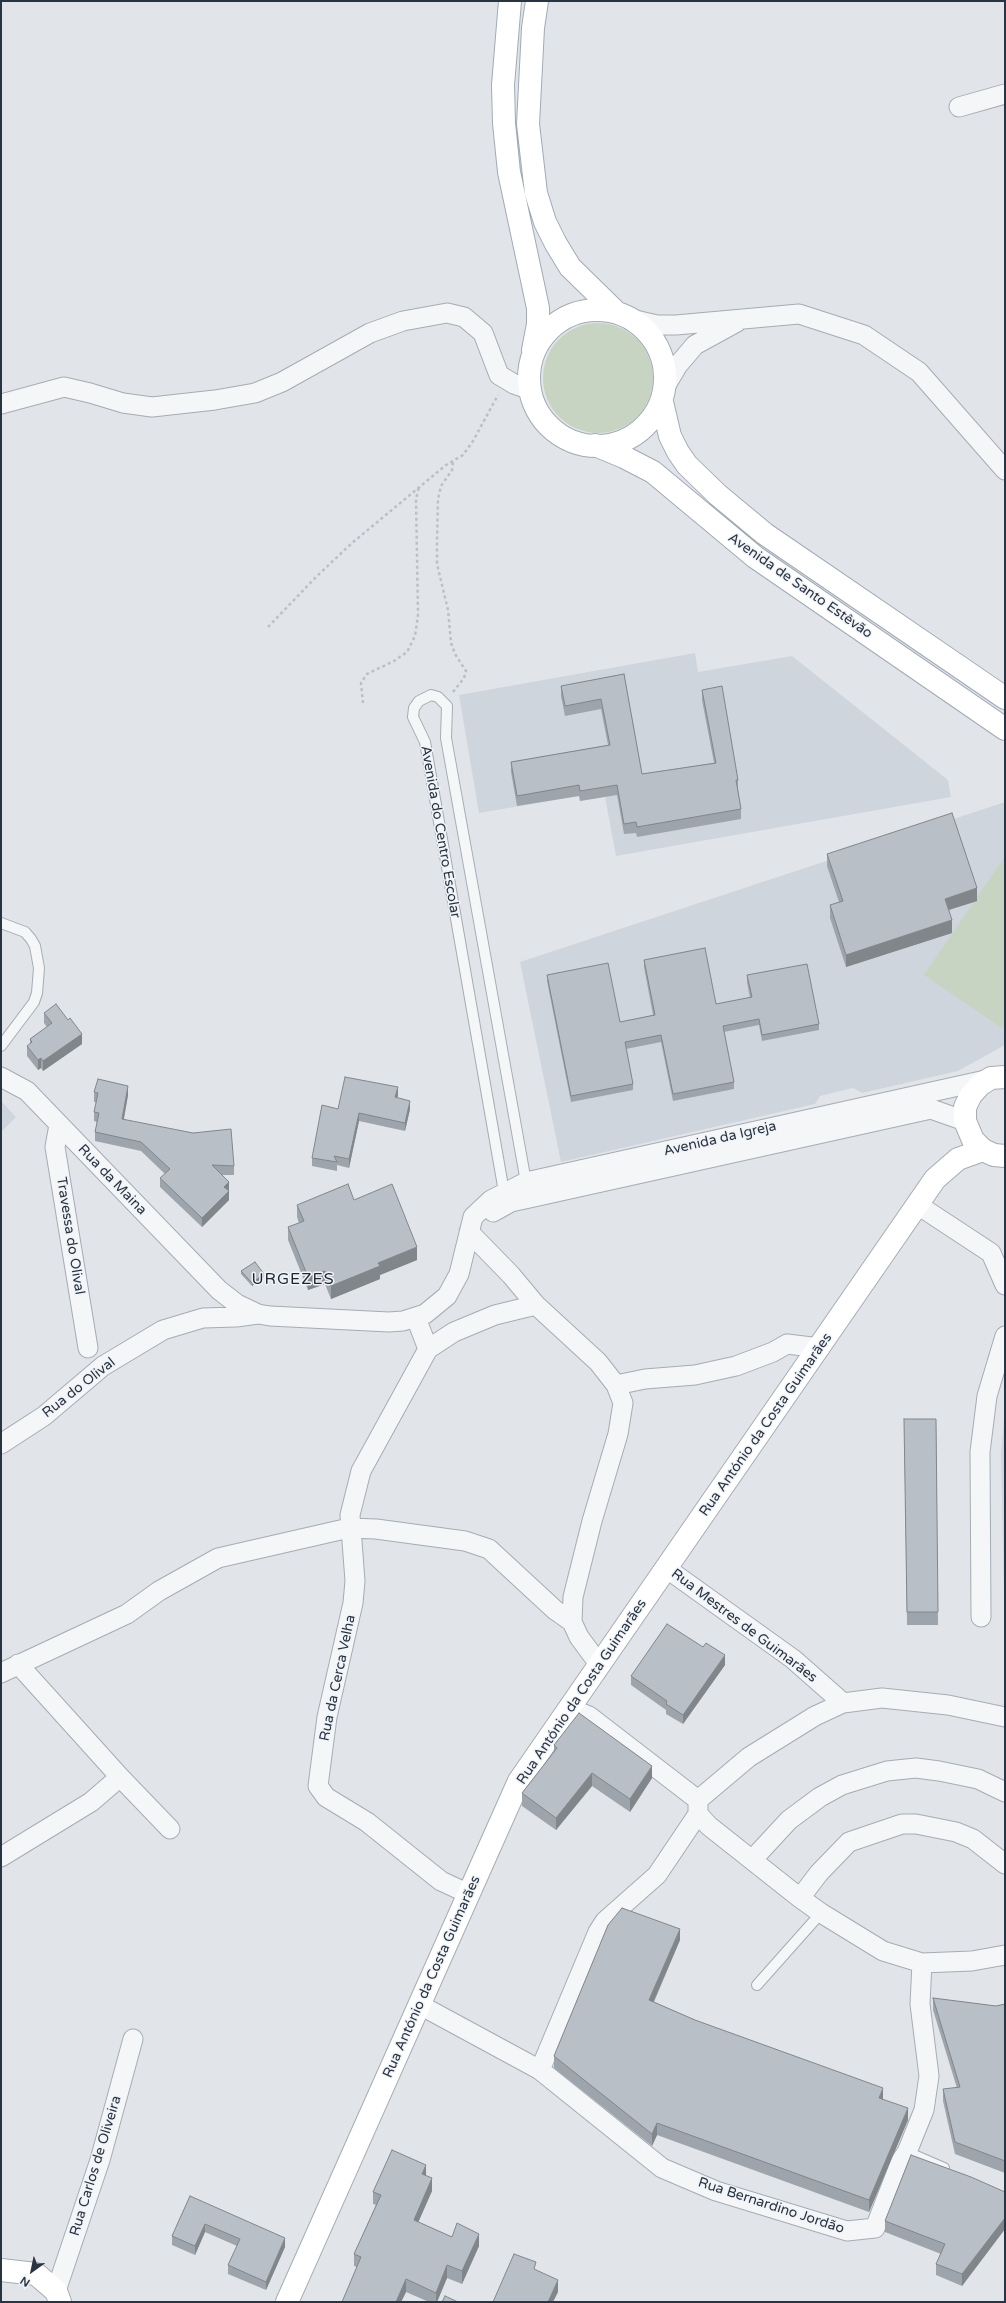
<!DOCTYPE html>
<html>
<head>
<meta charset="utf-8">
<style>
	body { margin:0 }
	#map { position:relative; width:1006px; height:2303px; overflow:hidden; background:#e1e5ea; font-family:"Varela Round",sans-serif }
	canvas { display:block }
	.frame { position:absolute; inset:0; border:2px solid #293442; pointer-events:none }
	.north { position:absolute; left:12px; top:2251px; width:40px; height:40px; -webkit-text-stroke:3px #f1f4f7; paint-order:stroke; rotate:213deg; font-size:11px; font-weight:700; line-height:16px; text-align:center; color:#293442 }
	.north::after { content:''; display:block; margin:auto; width:14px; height:18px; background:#293442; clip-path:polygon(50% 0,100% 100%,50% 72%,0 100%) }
</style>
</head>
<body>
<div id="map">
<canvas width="1006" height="2303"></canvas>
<div class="frame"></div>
<div class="north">N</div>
</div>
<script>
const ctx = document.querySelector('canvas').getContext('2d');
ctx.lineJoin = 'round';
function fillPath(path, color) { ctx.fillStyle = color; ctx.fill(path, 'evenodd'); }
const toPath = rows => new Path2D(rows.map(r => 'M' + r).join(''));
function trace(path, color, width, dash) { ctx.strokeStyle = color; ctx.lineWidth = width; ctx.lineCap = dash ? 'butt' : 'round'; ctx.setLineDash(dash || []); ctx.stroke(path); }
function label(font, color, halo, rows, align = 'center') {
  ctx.font = font + ' "Varela Round",sans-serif'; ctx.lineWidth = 3; ctx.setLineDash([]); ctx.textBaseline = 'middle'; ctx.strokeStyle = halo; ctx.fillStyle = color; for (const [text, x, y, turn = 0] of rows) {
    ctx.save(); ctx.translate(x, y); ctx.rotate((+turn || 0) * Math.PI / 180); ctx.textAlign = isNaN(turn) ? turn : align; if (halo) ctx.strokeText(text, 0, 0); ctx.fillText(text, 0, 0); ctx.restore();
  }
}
const built = toPath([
	[695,653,698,672,792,656,948,780,951,797,616,856,605,797,580,801,579,796,479,813,459,695],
	[1005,802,1005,1045,958,1071,862,1093,853,1088,820,1096,815,1104,561,1162,520,962],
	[1,1101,16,1117,1,1132],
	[1005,1407,1005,1646,1001,1453]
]);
const green = toPath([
	'543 378a55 55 0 1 1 110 0a55 55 0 1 1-110 0Z',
	[1005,856,1005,1030,924,975]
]);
const path = toPath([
	[268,627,317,576,352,543,446,465,463,455,473,441,498,395],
	[453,692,464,678,466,671,455,654,451,643,448,610,437,564,437,541,438,499,441,486,452,470,453,462],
	[363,703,361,683,367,674,394,661,407,652,415,636,418,615,416,499,419,487]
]);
const lane = toPath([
	[1,923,25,932,31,939,35,946,39,968,37,993,34,1002,1,1046],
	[504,1192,425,742,413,717,414,708,419,701,431,695,438,697,447,706,446,738,526,1182],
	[757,1985,821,1913],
	[907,2152,944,2168]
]);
const street = toPath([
	[959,107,1005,94],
	[631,319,657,325,676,325,799,314,864,335,919,372,1005,470],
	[665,387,678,365,695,345,737,322],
	[1,404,64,387,90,393,123,403,152,407,215,400,255,393,282,382,370,333,403,321,447,313,464,317,483,333,499,375,514,384,531,390],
	[1,1077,27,1091,219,1290,237,1304,258,1314,270,1316,389,1322,403,1321,425,1314,447,1296,459,1274,473,1217,491,1200,526,1182,990,1079],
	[59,1125,55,1147,88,1348],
	[918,1205,991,1253,1005,1285],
	[493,1212,511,1202,525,1199,931,1109,965,1121],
	[469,1232,511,1275,536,1305,598,1362,616,1385,623,1403,618,1434,592,1521,573,1597,572,1622,579,1637,599,1664],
	[416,1318,428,1349],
	[616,1385,645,1379,695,1375,736,1366,773,1352,787,1344,820,1348],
	[1,1444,44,1416,103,1366,163,1330,203,1318,236,1317,258,1314],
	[666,1568,793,1659,843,1703],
	[981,1617,980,1452,987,1396,1005,1336],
	[1,1673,127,1614,159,1591,218,1558,349,1528,376,1529,465,1541,489,1549,555,1610,572,1622],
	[569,1708,589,1716,698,1800,698,1814,709,1826,800,1898,821,1913,883,1951,922,1963,972,1961,1005,1955],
	[120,1777,170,1829],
	[698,1800,749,1757,815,1716,843,1703,882,1698,948,1705,1005,1717],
	[1,1857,91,1802,120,1777,18,1664],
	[752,1860,789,1820,820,1797,842,1785,887,1771,916,1768,939,1771,978,1779,1005,1792],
	[469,1894,441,1881,367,1822,326,1797,318,1786,327,1717,353,1603,355,1581,350,1515,361,1471,428,1349,454,1332,495,1315,536,1305],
	[800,1898,819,1873,849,1842,902,1824,916,1824,956,1832,973,1839,1005,1864],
	[420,2005,540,2070,662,2168,716,2191,847,2231,875,2228,901,2161,907,2152,924,2110,929,2076,920,2004,922,1963],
	[540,2070,598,1932,605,1921,657,1875,698,1814],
	[56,2291,100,2160,133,2039]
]);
const secondary = toPath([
	[1005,1077,991,1078,980,1085,971,1095,965,1107,965,1121,973,1140,983,1150,994,1155,1005,1156],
	[1,2270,36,2274,56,2291,60,2302],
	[287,2302,519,1781,935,1179,958,1159,983,1150]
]);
const primary = toPath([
	[510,1,503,85,504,123,509,172,538,308,538,324,533,350],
	[537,1,533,28,528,124,536,193,545,222,556,244,570,267,615,311],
	'529 378a68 68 0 1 1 136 0a68 68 0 1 1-136 0Z',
	[662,402,670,436,678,452,687,465,718,495,765,534,1005,698],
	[595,445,624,457,653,472,755,557,1005,729]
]);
const wall = toPath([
	[624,674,642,774,714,763,702,700,702,690,738,780,738,790,741,809,741,819,637,837,636,833,624,834,617,795,580,801,579,796,517,806,511,772,511,762,608,745,601,709,565,716,561,696,561,686],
	[827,854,977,901,949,910,952,933,846,967,830,918,830,905,839,902,827,866],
	[644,960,716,1004,750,998,747,982,747,975,819,1024,819,1030,762,1041,759,1025,724,1032,734,1082,734,1089,673,1101,661,1042,626,1049,633,1084,633,1090,571,1102,547,981,547,975,620,1022,653,1015,644,967],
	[44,1013,82,1044,43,1071,41,1068,38,1070,27,1056,27,1046,30,1044,30,1039,47,1027,44,1023],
	[94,1092,128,1095,124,1119,234,1166,234,1175,222,1175,229,1190,229,1200,202,1227,160,1187,160,1178,165,1174,141,1151,95,1141,95,1132,97,1122,94,1121,94,1112,96,1102,94,1102],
	[398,1095,397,1098,410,1109,405,1131,359,1121,349,1168,337,1165,337,1171,312,1166,312,1158,338,1109],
	[354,1200,417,1260,380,1275,380,1279,331,1299,325,1284,308,1290,288,1240,288,1227,299,1223,297,1217,297,1205],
	[241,1271,264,1277,252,1286,241,1274],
	[904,1419,936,1419,938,1625,907,1625],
	[725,1665,683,1724,666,1714,666,1710,631,1685,631,1676],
	[554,1745,652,1778,630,1812,592,1786,556,1830,522,1806,522,1793,554,1753],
	[680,1940,654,2002,695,2020,883,2100,908,2120,869,2212,657,2135,652,2146,554,2068,554,2056],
	[933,1998,996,2006,1005,2004,1005,2173,955,2154,943,2101,943,2089,957,2088,933,2010],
	[426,2176,432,2191,418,2222,452,2237,479,2246,462,2284,447,2278,437,2302,429,2302,406,2292,401,2302,342,2302,357,2267,354,2266,354,2254,376,2205,373,2204,373,2192],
	[1005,2192,1005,2229,962,2286,936,2275,936,2264,941,2254,885,2232,885,2221],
	[190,2196,285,2247,266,2290,228,2274,228,2265,237,2246,205,2232,195,2255,172,2245,172,2236]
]);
const shadedWall = toPath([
	[977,888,977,901,945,911,945,899],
	[952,920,952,933,846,967,846,955],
	[82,1034,82,1044,43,1071,43,1061],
	[41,1058,41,1068,38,1070,38,1060],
	[128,1086,128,1095,122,1128,122,1119],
	[398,1087,398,1095,395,1106,395,1097],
	[410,1101,410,1109,405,1131,405,1123],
	[359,1113,359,1121,349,1168,349,1159],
	[229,1182,229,1191,224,1187],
	[229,1191,229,1200,202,1227,202,1218],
	[417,1247,417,1260,380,1275,380,1279,331,1299,331,1286,378,1263],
	[325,1271,325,1284,308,1290,308,1277],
	[264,1274,264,1277,252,1286,252,1283],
	[725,1655,725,1665,683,1724,683,1715],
	[652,1766,652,1778,630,1812,630,1799],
	[592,1773,592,1786,556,1830,556,1818],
	[680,1929,680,1940,649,2012,649,2000],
	[883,2088,883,2100,879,2098],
	[908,2108,908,2120,869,2212,869,2200],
	[657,2123,657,2135,652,2146,652,2134],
	[426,2165,426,2177,422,2174],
	[432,2178,432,2191,414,2232,414,2220],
	[1005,2218,1005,2229,962,2286,962,2274],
	[205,2224,205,2232,195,2255,195,2246],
	[479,2234,479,2246,462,2284,462,2271],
	[285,2238,285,2247,266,2290,266,2282],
	[447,2265,447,2278,437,2302,436,2302,436,2293],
	[406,2279,406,2292,401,2302,396,2302],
	[558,2280,558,2292,553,2302,548,2302]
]);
const building = toPath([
	[624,674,642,774,716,763,702,690,722,686,738,780,736,780,741,809,637,827,636,822,624,824,617,785,580,791,579,785,517,796,511,762,610,745,601,699,565,706,561,686,624,674],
	[952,813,977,888,945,899,952,920,846,955,830,905,843,901,827,854,952,813],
	[705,948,716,1004,752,997,747,975,807,964,819,1024,762,1035,759,1019,723,1026,734,1082,673,1094,661,1035,625,1042,633,1084,571,1096,547,975,608,963,620,1022,655,1015,644,960,705,948],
	[56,1004,68,1020,70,1018,82,1034,43,1061,41,1058,38,1060,27,1046,32,1042,30,1039,52,1023,44,1013,56,1004],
	[345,1077,398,1087,395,1097,410,1101,405,1123,359,1113,349,1159,334,1156,337,1162,312,1158,322,1105,338,1109,345,1077],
	[98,1079,128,1086,122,1119,193,1133,231,1129,234,1166,212,1165,229,1182,224,1187,229,1191,202,1218,160,1178,170,1169,141,1142,95,1132,99,1113,94,1112,98,1093,94,1092,98,1079],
	[348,1184,354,1200,392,1184,417,1247,378,1263,380,1266,331,1286,325,1271,308,1277,288,1227,304,1221,297,1205,348,1184],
	[255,1262,264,1274,252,1283,241,1271,255,1262],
	[904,1419,936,1419,938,1612,907,1612,904,1419],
	[667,1624,703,1647,706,1643,725,1655,683,1715,666,1704,667,1701,631,1676,667,1624],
	[579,1713,652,1766,630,1799,592,1773,556,1818,522,1793,557,1748,554,1745,579,1713],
	[622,1908,680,1929,649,2000,695,2020,883,2088,879,2098,908,2108,869,2200,657,2123,652,2134,554,2056,608,1925,622,1908],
	[933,1998,996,2006,1005,2004,1005,2161,955,2142,943,2089,960,2087,933,1998],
	[392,2150,426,2165,422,2174,432,2178,414,2220,452,2237,457,2223,479,2234,462,2271,447,2265,436,2293,406,2279,396,2302,342,2302,361,2257,354,2254,381,2195,373,2192,392,2150],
	[911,2155,971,2177,1005,2192,1005,2218,962,2274,936,2264,945,2244,885,2221,911,2155],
	[190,2196,285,2238,266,2282,228,2265,240,2239,205,2224,195,2246,172,2236,190,2196],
	[514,2254,536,2262,534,2269,558,2280,548,2302,493,2302,514,2254],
	[445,2296,458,2302,442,2302,445,2296]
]);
const streetNames = [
	["Avenida de Santo Estêvão",800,586,35],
	["Avenida do Centro Escolar",440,832,80],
	["Avenida da Igreja",720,1139,-13],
	["Rua da Maina",112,1180,46],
	["Travessa do Olival",70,1236,81],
	["Rua do Olival",79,1388,-38],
	["Rua António da Costa Guimarães",766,1425,-55],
	["Rua Mestres de Guimarães",744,1626,37],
	["Rua da Cerca Velha",338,1678,-78],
	["Rua António da Costa Guimarães",582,1692,-56],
	["Rua António da Costa Guimarães",432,1977,-66],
	["Rua Carlos de Oliveira",96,2166,-73],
	["Rua Bernardino Jordão",771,2206,18]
];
const quarterNames = [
	["URGEZES",293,1280]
];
fillPath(built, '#cfd5dc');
fillPath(green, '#c8d4c2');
trace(lane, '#a6acb4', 12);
trace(street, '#a6acb4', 21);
trace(secondary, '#a6acb4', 24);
trace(primary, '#a0abb6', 24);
trace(path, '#bbc0c5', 2.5, [3, 3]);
trace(lane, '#f4f6f8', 10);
trace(street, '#f4f6f8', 19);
trace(secondary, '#fff', 22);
trace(primary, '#fff', 22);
fillPath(wall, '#9ea4ab');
fillPath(shadedWall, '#81868b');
fillPath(building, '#b8bfc7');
trace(building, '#81868b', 1);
label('14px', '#293442', '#f1f4f7', streetNames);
ctx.letterSpacing = '1px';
label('16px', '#1b2533', '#f1f4f7', quarterNames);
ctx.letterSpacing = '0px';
</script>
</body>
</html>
